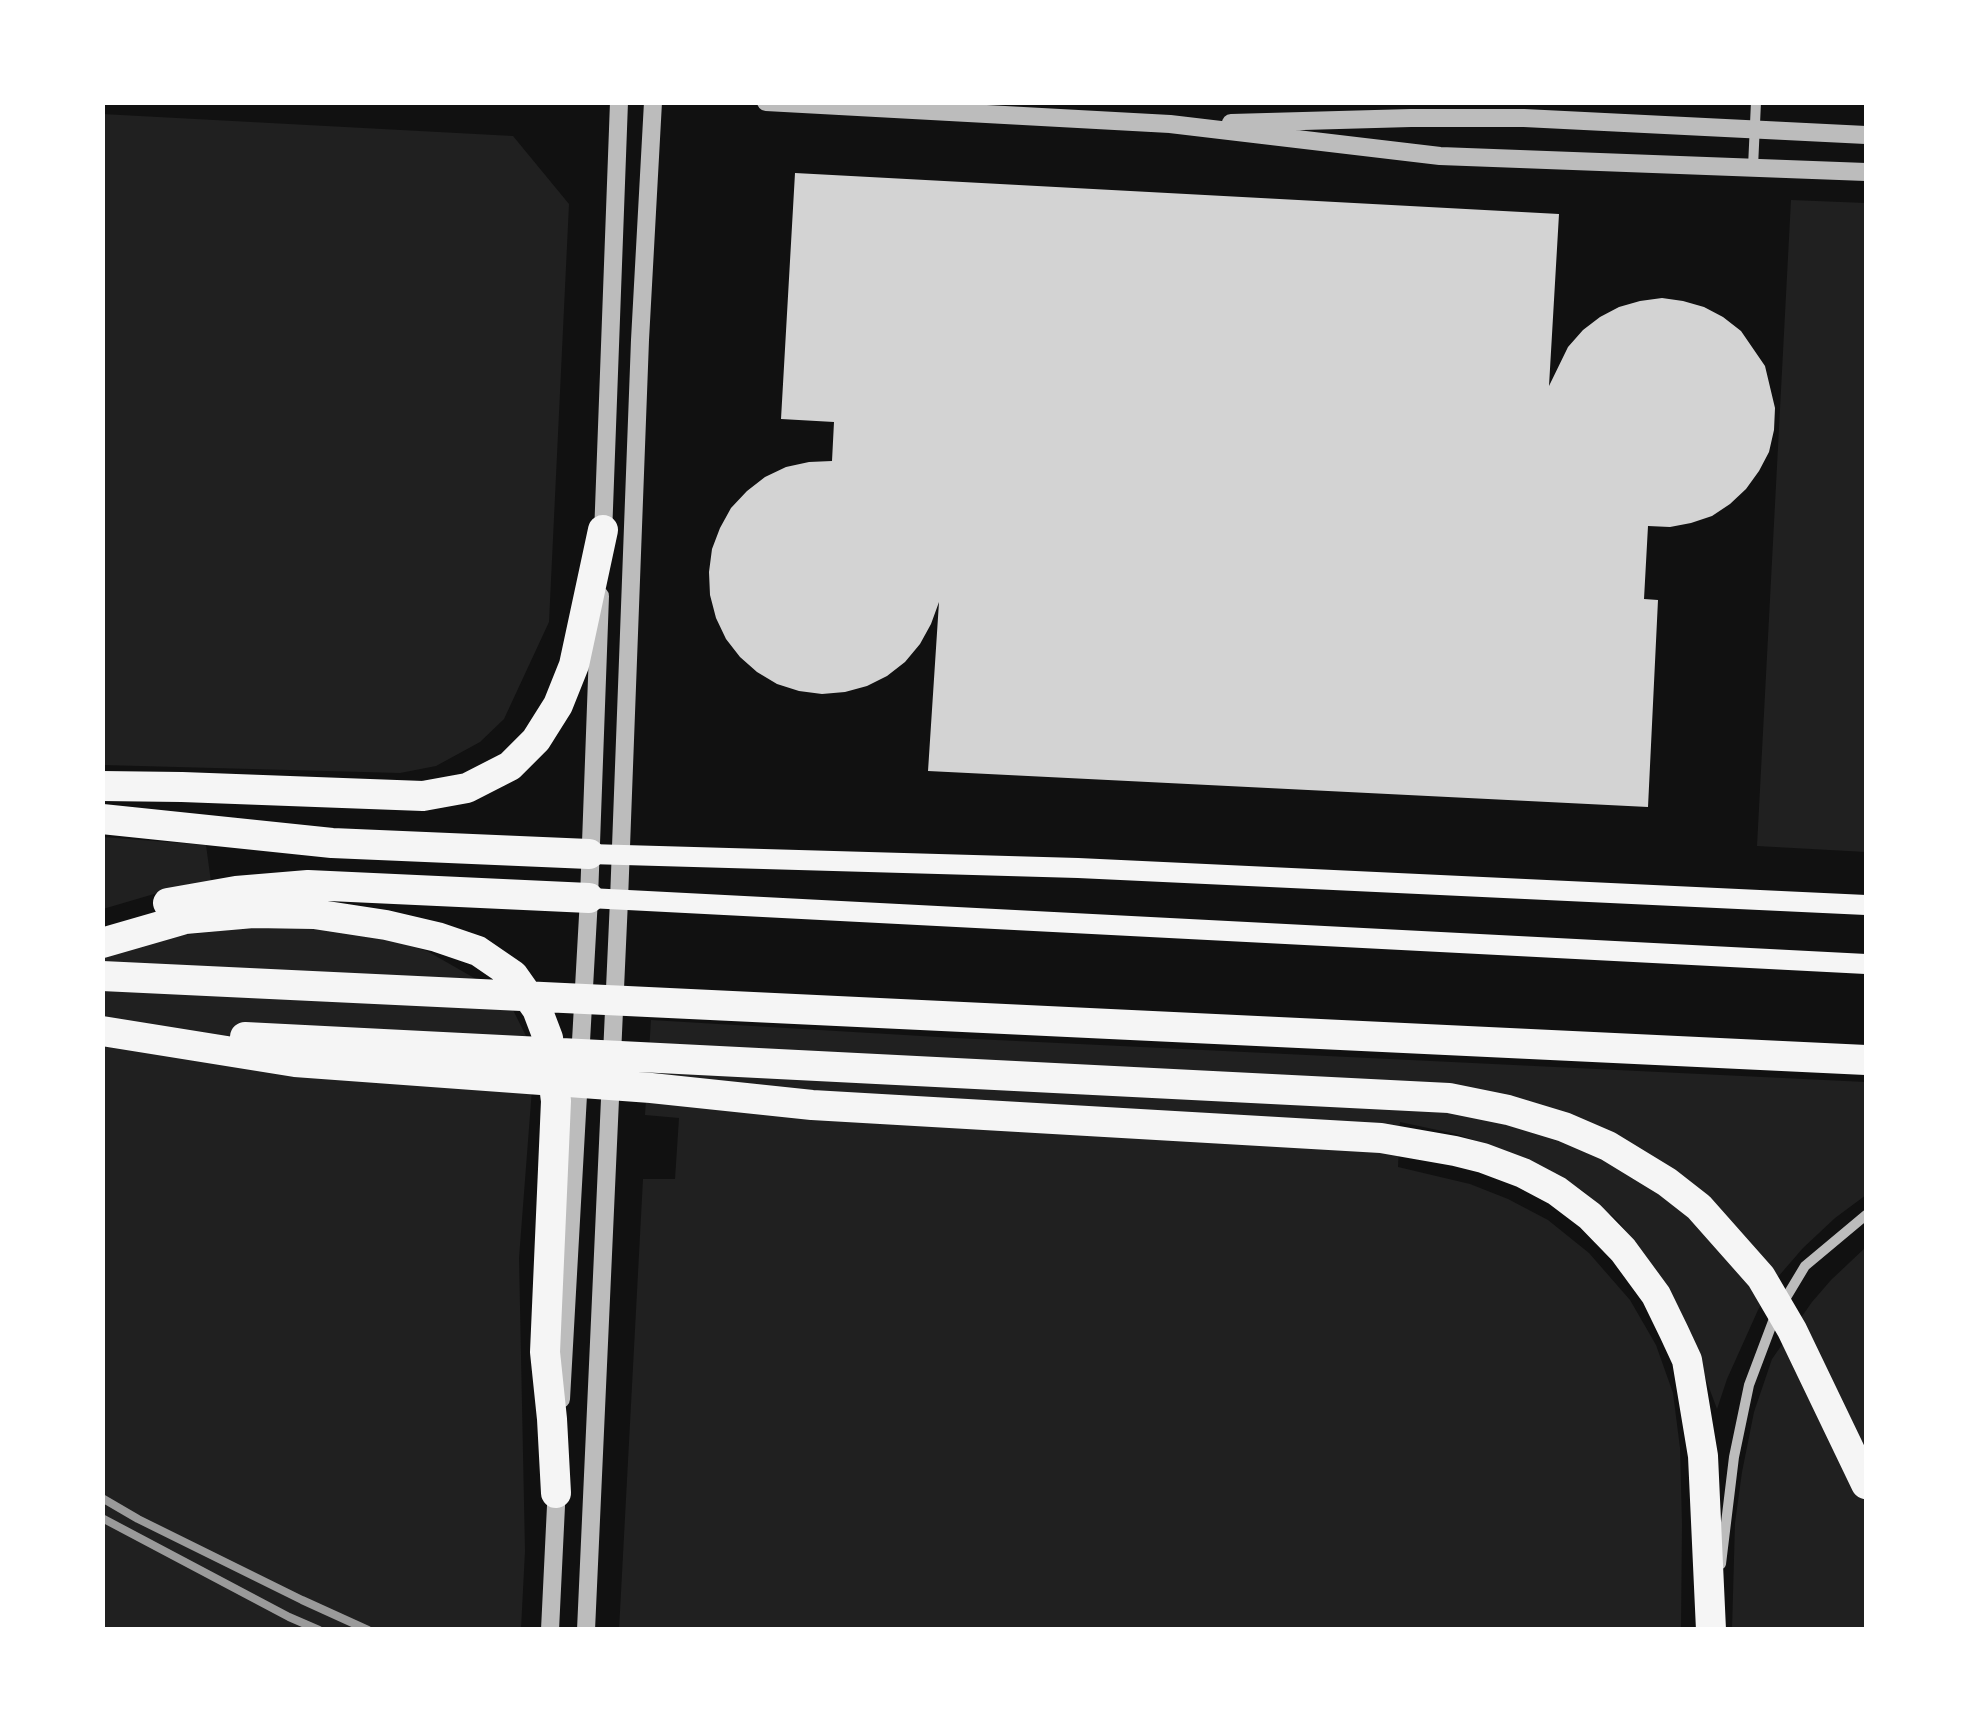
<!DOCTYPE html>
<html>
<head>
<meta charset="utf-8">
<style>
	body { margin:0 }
	#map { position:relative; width:1969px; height:1732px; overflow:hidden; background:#111; font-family:"PT Serif",serif }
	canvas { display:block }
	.frame { position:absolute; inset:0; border:105px solid #fff; pointer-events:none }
</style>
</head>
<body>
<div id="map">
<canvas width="1969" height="1732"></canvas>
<div class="frame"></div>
</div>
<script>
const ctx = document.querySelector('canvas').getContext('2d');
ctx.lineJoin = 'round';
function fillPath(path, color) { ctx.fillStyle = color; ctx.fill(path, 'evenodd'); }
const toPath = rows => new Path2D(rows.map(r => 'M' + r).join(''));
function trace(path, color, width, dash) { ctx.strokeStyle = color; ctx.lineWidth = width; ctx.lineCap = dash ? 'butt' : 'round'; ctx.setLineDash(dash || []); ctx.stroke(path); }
const green = toPath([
	[102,114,513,136,569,204,549,622,504,719,480,742,436,766,400,773,103,765],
	[1791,200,1866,203,1866,852,1757,846],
	[103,837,206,845,211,882,171,889,103,909],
	[263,926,331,930,384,938,427,951,490,987,513,1010,526,1036,534,1063,519,1258,525,1551,521,1629,103,1630,103,959,122,951,176,936],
	[651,1020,955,1038,1866,1082,1866,1195,1835,1218,1803,1248,1777,1278,1758,1310,1727,1379,1717,1409,1691,1339,1647,1258,1618,1221,1583,1191,1552,1172,1506,1151,1456,1134,1400,1122,1398,1167,1470,1184,1508,1199,1548,1220,1589,1253,1630,1300,1656,1345,1673,1393,1680,1448,1682,1524,1681,1629,619,1630,643,1179,675,1179,679,1118,645,1115],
	[1866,1247,1866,1629,1732,1630,1735,1523,1742,1472,1754,1412,1772,1359,1812,1302,1831,1280]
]);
const building = toPath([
	[795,173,1559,214,1549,386,1568,347,1583,330,1600,317,1619,307,1640,301,1662,298,1683,301,1704,307,1723,317,1741,331,1765,366,1775,408,1774,430,1769,452,1759,471,1746,489,1730,504,1712,516,1691,523,1670,527,1648,526,1644,599,1658,600,1648,807,928,771,939,602,931,624,920,644,905,662,887,676,867,686,845,692,822,694,799,691,777,684,757,672,740,657,726,639,716,618,710,595,709,572,712,549,720,528,731,508,747,491,765,477,786,467,809,462,832,461,834,422,781,419]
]);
const minor = toPath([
	[1753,167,1756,102],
	[1721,1564,1734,1457,1749,1385,1775,1316,1805,1266,1866,1215]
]);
const tertiary = toPath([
	[766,102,1170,124,1440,156,1866,172],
	[1231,123,1411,118,1524,118,1866,135],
	[603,535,619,102],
	[561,1399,589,898,600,596],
	[550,1630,557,1485],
	[586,1630,619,900,640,340,653,102]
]);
const secondary = toPath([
	[589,854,1078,868,1866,905],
	[589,898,1866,964]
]);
const motorway = toPath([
	[102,786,182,787,423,796,467,788,510,766,536,740,558,705,574,665,603,530],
	[102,819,332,843,589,854],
	[168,903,236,891,308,885,589,898],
	[102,943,185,919,253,913,314,914,386,925,437,937,478,951,513,975,537,1009,548,1038,556,1101,545,1352,552,1419,556,1493],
	[102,976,1866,1060],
	[102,1031,295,1062,651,1088,812,1105,1381,1138,1455,1151,1483,1158,1523,1173,1557,1191,1590,1216,1623,1250,1656,1295,1674,1332,1687,1360,1703,1456,1711,1630],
	[245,1037,1449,1098,1508,1110,1564,1127,1608,1146,1667,1182,1699,1207,1761,1277,1792,1330,1866,1484]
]);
const rail = toPath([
	[102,1498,138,1519,302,1600,368,1630],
	[102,1518,289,1617,319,1630]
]);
fillPath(green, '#202020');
fillPath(building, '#d3d3d3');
trace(minor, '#bcbcbc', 10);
trace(tertiary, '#bcbcbc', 18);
trace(secondary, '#f5f5f5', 20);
trace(motorway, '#f5f5f5', 30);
trace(rail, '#9a9a9a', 8);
</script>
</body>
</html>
